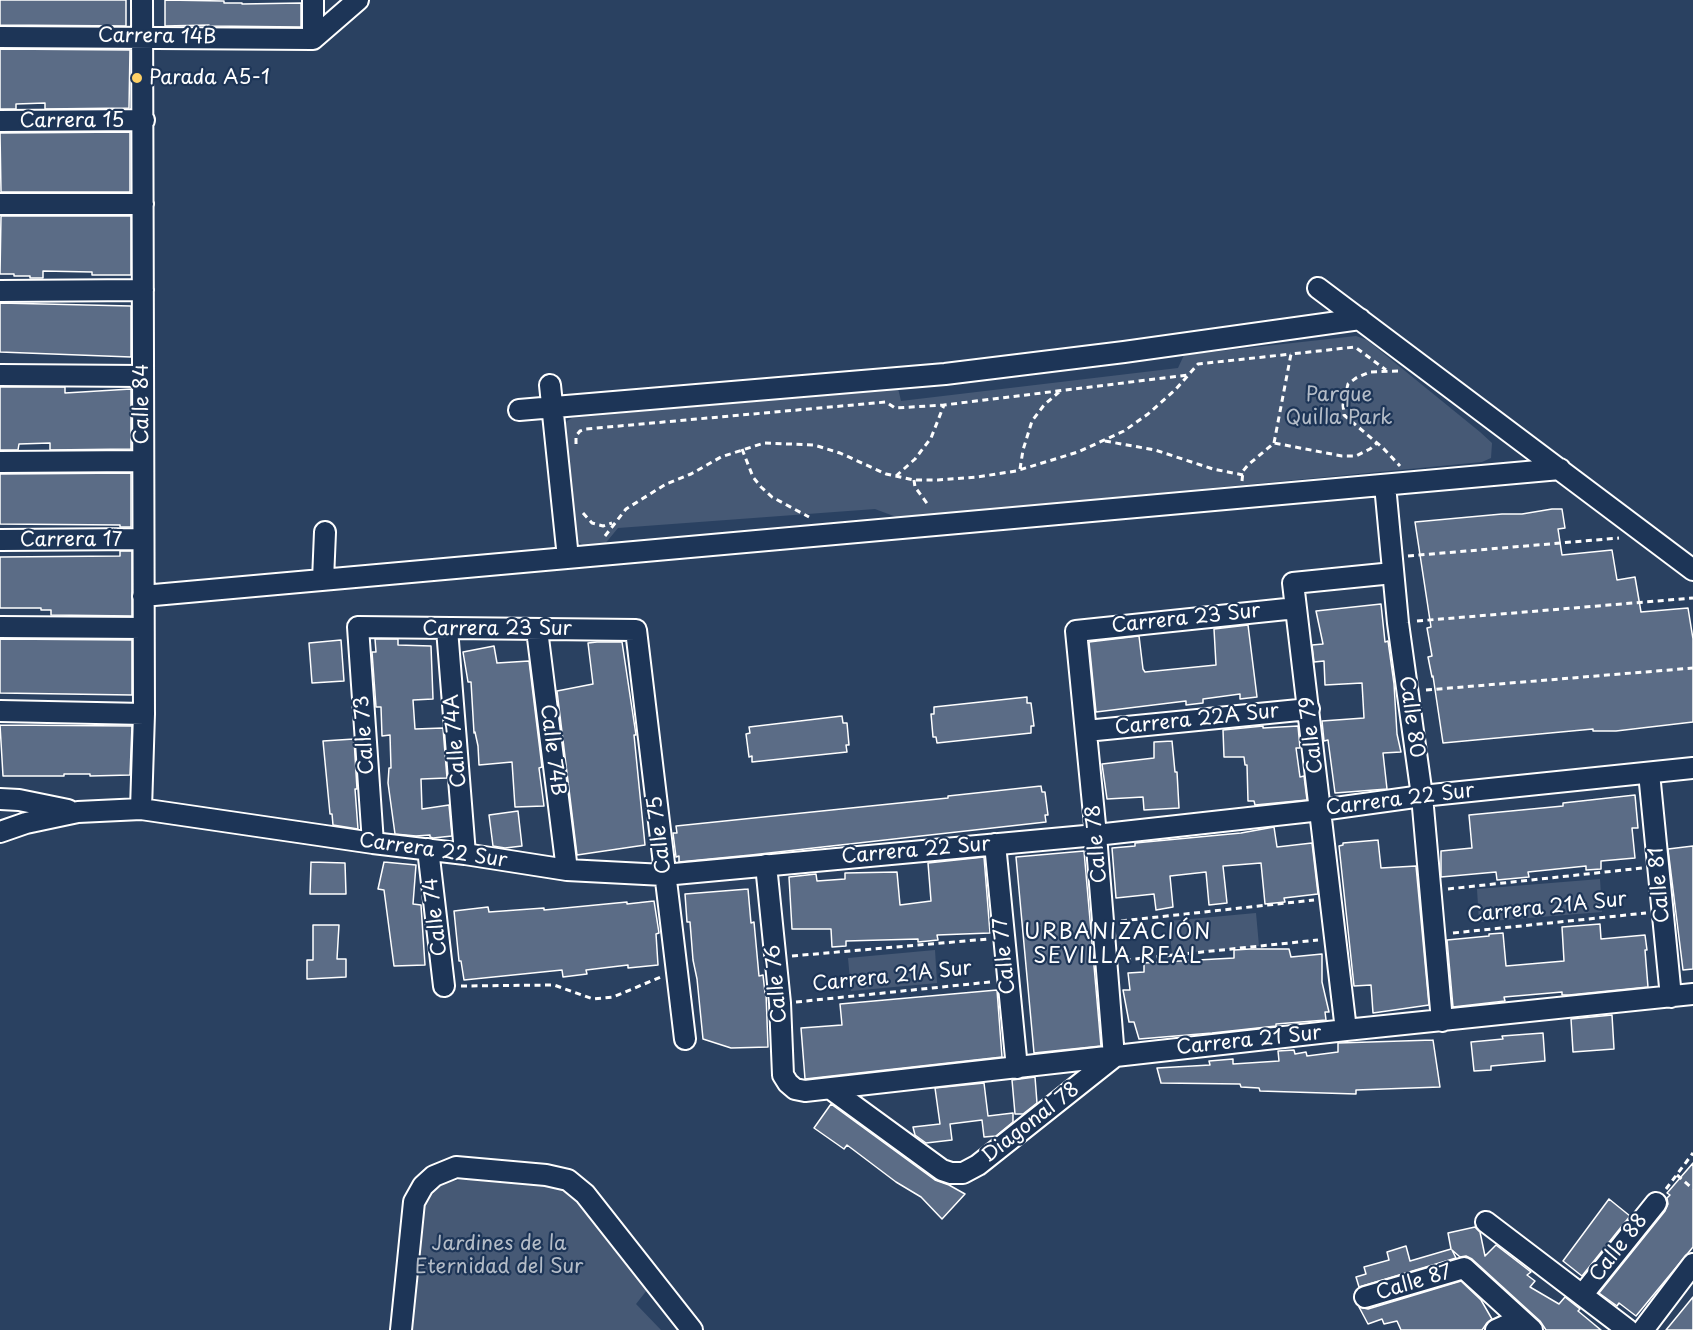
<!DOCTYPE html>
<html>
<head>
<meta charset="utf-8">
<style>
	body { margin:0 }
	canvas { display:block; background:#2a4161 }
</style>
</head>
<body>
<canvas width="1693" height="1330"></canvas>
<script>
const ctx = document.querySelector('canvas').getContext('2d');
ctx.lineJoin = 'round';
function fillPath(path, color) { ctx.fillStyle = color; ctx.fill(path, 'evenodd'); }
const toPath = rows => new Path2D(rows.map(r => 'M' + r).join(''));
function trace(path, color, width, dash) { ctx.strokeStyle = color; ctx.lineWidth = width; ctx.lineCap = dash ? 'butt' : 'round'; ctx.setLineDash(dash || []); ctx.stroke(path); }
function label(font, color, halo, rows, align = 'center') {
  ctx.font = font + ' "Playpen Sans",sans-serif'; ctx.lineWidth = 4.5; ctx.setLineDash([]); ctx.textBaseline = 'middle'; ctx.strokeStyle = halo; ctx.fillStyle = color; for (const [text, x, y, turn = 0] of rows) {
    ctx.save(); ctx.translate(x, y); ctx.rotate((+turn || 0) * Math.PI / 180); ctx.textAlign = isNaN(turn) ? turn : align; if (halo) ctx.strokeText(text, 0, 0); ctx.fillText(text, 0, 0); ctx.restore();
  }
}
const green = toPath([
	[1356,336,1367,340,1480,432,1492,443,1491,458,1482,462,899,518,875,509,618,528,604,545,589,546,583,545,577,541,564,427,567,421,572,418,898,388,901,401,1178,368,1184,355],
	[1600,879,1602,912,1479,922,1477,889],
	[1256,913,1259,946,1172,954,1169,921],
	[935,950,937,983,851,991,848,958],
	[468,1179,537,1182,571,1190,593,1213,647,1290,636,1304,661,1330,413,1330,424,1209,431,1192,446,1182]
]);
const building = toPath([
	[0,0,126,0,126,26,0,25,0,0],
	[165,0,224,1,224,3,242,3,242,4,301,3,301,27,209,26,209,25,165,26,165,0],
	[0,49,130,50,129,108,45,109,45,103,16,104,16,109,0,109,0,49],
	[130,132,130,192,1,192,0,133,130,132],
	[1,216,131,216,131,275,92,275,92,272,43,271,43,278,30,278,30,276,14,276,14,274,0,274,1,216],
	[0,303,131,306,131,357,0,352,0,303],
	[0,387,65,387,65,393,131,389,131,449,50,450,50,443,19,444,18,450,0,450,0,387],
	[131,473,131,527,120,527,120,525,0,524,0,474,131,473],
	[1552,509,1562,509,1565,528,1558,529,1562,555,1612,550,1617,580,1635,577,1641,612,1688,608,1693,639,1693,722,1616,731,1593,731,1593,729,1443,743,1433,676,1432,677,1428,657,1432,656,1427,628,1431,627,1415,522,1502,514,1522,514,1552,509],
	[120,551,132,551,132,616,51,615,51,610,41,610,41,608,0,608,0,557,120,556,120,551],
	[1381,604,1385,642,1388,641,1394,684,1397,734,1401,752,1383,753,1387,789,1335,793,1328,740,1324,741,1322,721,1364,718,1362,683,1325,685,1324,661,1314,662,1312,645,1323,644,1316,611,1381,604],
	[1248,625,1257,697,1240,699,1240,694,1203,699,1203,703,1186,705,1186,701,1096,712,1089,642,1139,636,1143,669,1145,672,1216,665,1214,629,1248,625],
	[0,639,132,640,132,695,0,693,0,639],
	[375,639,398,639,398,645,431,646,433,699,413,700,415,729,443,728,447,778,421,779,422,809,449,805,452,836,433,838,430,837,430,835,416,836,395,834,388,783,389,768,391,768,390,735,382,736,381,707,376,707,372,652,376,652,375,639],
	[341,640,344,681,312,683,309,643,341,640],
	[597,642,622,642,636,735,634,735,645,845,577,855,557,691,593,684,588,643,597,642],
	[494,646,497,663,529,661,542,767,539,768,544,806,515,807,512,762,479,765,478,746,475,732,474,733,471,682,468,682,463,652,494,646],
	[1027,697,1027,703,1031,703,1034,726,1031,726,1031,733,937,743,936,737,933,737,931,714,934,714,934,707,1027,697],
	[842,716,843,723,847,723,849,745,846,745,847,752,752,762,752,756,749,757,746,734,750,733,749,727,842,716],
	[0,725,132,726,130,775,90,776,90,774,64,774,64,776,3,776,0,725],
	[1263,726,1263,728,1298,726,1300,748,1296,748,1300,777,1304,776,1307,800,1255,805,1254,801,1248,801,1247,765,1245,765,1244,757,1224,757,1223,730,1263,726],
	[354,739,357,789,355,789,358,829,333,825,332,814,330,814,323,741,354,739],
	[1172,741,1175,772,1177,772,1179,808,1144,810,1143,797,1107,799,1102,764,1154,758,1154,742,1172,741],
	[1041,786,1042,792,1045,792,1048,815,1045,815,1046,822,751,855,679,862,679,856,676,857,673,833,677,833,676,826,948,798,948,796,1041,786],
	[1635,795,1638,828,1632,828,1635,858,1601,861,1601,869,1586,870,1586,866,1528,872,1529,877,1497,880,1496,872,1441,877,1441,851,1472,848,1469,815,1563,806,1563,803,1635,795],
	[518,811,522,846,505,848,493,846,489,815,518,811],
	[1274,827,1277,847,1312,843,1318,894,1284,898,1285,902,1265,904,1261,863,1223,866,1227,903,1209,905,1206,872,1170,876,1173,907,1156,910,1154,894,1116,898,1112,848,1135,846,1135,843,1241,833,1274,827],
	[1378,840,1381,868,1416,866,1429,1005,1373,1013,1371,985,1354,986,1339,846,1343,845,1343,843,1378,840],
	[1693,846,1693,969,1683,970,1668,849,1693,846],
	[1084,851,1101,1046,1034,1053,1016,857,1084,851],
	[984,857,990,933,937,935,938,940,918,942,918,939,846,941,846,946,832,947,831,929,792,929,789,877,816,874,817,881,845,879,845,873,897,872,900,905,931,901,928,863,984,857],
	[311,862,345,863,346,894,310,894,311,862],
	[384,862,416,865,413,904,421,905,425,965,394,966,384,890,378,889,384,862],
	[748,889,751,923,754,922,759,976,763,975,765,993,766,993,768,1047,731,1048,703,1039,697,979,693,960,690,922,687,922,685,894,748,889],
	[654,901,659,933,656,934,658,965,628,968,628,965,586,970,587,974,563,977,562,970,464,980,461,961,459,961,454,911,488,907,489,912,544,908,544,910,627,902,627,904,654,901],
	[1600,924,1601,939,1645,935,1647,950,1645,950,1648,987,1569,995,1562,995,1562,992,1504,997,1505,1001,1453,1007,1447,940,1489,936,1489,934,1503,933,1506,966,1564,961,1562,927,1600,924],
	[313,925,339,925,337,959,346,959,346,977,307,979,307,960,313,960,313,925],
	[1250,949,1289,949,1291,957,1322,954,1322,982,1329,1012,1325,1012,1326,1020,1276,1024,1276,1026,1212,1033,1139,1039,1134,1022,1129,1022,1123,990,1130,990,1128,973,1144,972,1144,963,1234,958,1234,950,1250,949],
	[997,990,1002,1057,805,1079,801,1028,842,1025,840,1004,997,990],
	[1612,1015,1614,1049,1573,1052,1571,1019,1612,1015],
	[1543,1033,1545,1061,1491,1066,1491,1070,1474,1071,1471,1042,1503,1039,1502,1036,1543,1033],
	[1433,1040,1440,1087,1356,1090,1356,1094,1260,1091,1259,1088,1241,1087,1240,1084,1161,1083,1157,1068,1210,1065,1209,1061,1233,1059,1233,1064,1279,1061,1278,1051,1294,1050,1295,1054,1306,1052,1307,1056,1338,1052,1338,1043,1433,1040],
	[1035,1077,1037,1103,1023,1114,1015,1114,1012,1080,1035,1077],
	[984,1083,988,1116,1013,1113,1013,1122,996,1136,984,1137,982,1120,950,1124,952,1140,926,1143,915,1135,913,1127,940,1124,935,1088,984,1083],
	[831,1104,935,1180,949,1185,965,1194,942,1219,921,1197,896,1182,847,1145,844,1149,814,1128,831,1104],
	[1693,1163,1693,1247,1636,1316,1619,1303,1617,1306,1599,1293,1665,1211,1668,1204,1667,1198,1670,1195,1667,1193,1693,1163],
	[1609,1199,1630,1216,1582,1276,1563,1261,1609,1199],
	[1475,1227,1480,1232,1485,1256,1496,1245,1531,1272,1527,1275,1535,1281,1530,1287,1559,1304,1565,1297,1580,1309,1578,1311,1601,1330,1546,1330,1540,1321,1472,1259,1466,1256,1460,1257,1452,1250,1456,1258,1359,1287,1356,1277,1366,1274,1364,1267,1389,1260,1387,1252,1406,1246,1410,1261,1451,1249,1448,1233,1475,1227],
	[1461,1281,1481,1300,1492,1319,1487,1323,1482,1330,1401,1330,1397,1321,1384,1324,1382,1319,1368,1324,1359,1307,1368,1309,1461,1281],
	[1693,1297,1693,1330,1666,1330,1693,1297]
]);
const path = toPath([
	[1398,371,1370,372,1356,378,1348,384,1343,405,1344,415,1383,448,1400,466],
	[1105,441,1155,450,1213,469,1243,475],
	[1274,443,1291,354,1355,347,1386,370],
	[576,444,576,436,580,431,586,429,886,402,895,408,944,405],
	[742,449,753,477,761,487,772,497,809,517],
	[1020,469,1023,450,1032,421,1044,405,1059,392],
	[896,476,915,459,931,438,944,405,1188,375],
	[914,480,915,487,929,506],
	[1242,481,1243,471,1248,465,1274,443,1342,456,1356,456,1370,449,1377,443],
	[583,513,592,523,603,526,612,523],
	[605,536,626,509,666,484,691,474,721,457,764,443,814,445,840,453,886,474,914,480,938,480,977,477,1016,471,1078,452,1124,431,1148,414,1176,389,1198,364,1291,354],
	[1408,556,1619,538],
	[1417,621,1693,598],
	[1426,690,1693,668],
	[1448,889,1642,868],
	[1121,921,1314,900],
	[1453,933,1646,913],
	[792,956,988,939],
	[1125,960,1318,940],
	[461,986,554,985,593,999,613,997,661,977],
	[796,1002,990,982],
	[1677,1175,1693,1189],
	[1666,1189,1693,1153]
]);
const minor = toPath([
	[313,0,313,39],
	[0,37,313,39],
	[313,39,358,0],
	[0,121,144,120],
	[0,204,143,204],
	[1318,288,1693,570],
	[0,291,143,290],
	[0,375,142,376],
	[550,385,568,558],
	[519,410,945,374,1124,352,1360,319],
	[0,462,142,461],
	[1385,485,1398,623,1422,796,1442,1021],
	[0,540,143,539],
	[323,580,325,532],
	[143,596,1560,469],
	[0,627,143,628],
	[447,629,465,854],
	[537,630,567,870],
	[0,711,144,714],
	[1086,731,1309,709],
	[1649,773,1671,997],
	[0,799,19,800,68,810],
	[141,809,144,714,142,0],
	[0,832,26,823,78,812,141,809,373,843,465,854,567,870,664,875,1096,835,1321,810,1422,796,1693,768],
	[373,843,358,627,636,630,685,1039],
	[995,844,1017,1068],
	[428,849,444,986],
	[766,865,780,1003,783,1075,788,1083,795,1089,805,1091,1346,1030,1693,994],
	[1346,1030,1293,583,1393,573],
	[831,1089,942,1170,951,1173,963,1173,978,1165,1114,1057,1096,835,1076,631,1296,608],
	[1486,1222,1628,1330],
	[1583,1294,1656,1203],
	[1365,1297,1464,1268,1532,1330],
	[401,1330,414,1202,423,1186,434,1176,456,1167,546,1175,568,1180,585,1194,692,1330],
	[1496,1330,1520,1319],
	[1643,1330,1693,1264]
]);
const markers = [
	[137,78,6,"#ffd166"]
];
const streetNames = [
	["Carrera 14B",157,37,1],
	["Carrera 15",72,121],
	["Calle 84",142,404,-90],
	["Carrera 17",71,540],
	["Carrera 23 Sur",1186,619,-6],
	["Carrera 23 Sur",497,629],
	["Calle 80",1411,717,82],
	["Carrera 22A Sur",1197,720,-6],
	["Calle 73",365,735,-94],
	["Calle 79",1312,735,-97],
	["Calle 74A",456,741,-95],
	["Calle 74B",552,750,83],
	["Carrera 22 Sur",1400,800,-7],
	["Calle 75",660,835,-97],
	["Calle 78",1097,844,-95],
	["Carrera 22 Sur",433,851,8],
	["Carrera 22 Sur",916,851,-5],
	["Calle 81",1660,885,-95],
	["Carrera 21A Sur",1547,908,-6],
	["Calle 74",436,917,-97],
	["Calle 77",1005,956,-96],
	["Carrera 21A Sur",892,977,-6],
	["Calle 76",777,984,-95],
	["Carrera 21 Sur",1249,1041,-6],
	["Diagonal 78",1031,1123,-38],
	["Calle 88",1619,1248,-52],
	["Calle 87",1414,1283,-17]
];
const poiNames = [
	["Parada A5-1",149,78]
];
const parkNames = [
	["Parque",1339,395],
	["Quilla Park",1339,418],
	["Jardines de la",499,1244],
	["Eternidad del Sur",499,1267]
];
const neighbourhoodNames = [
	["URBANIZACIÓN",1118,933],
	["SEVILLA REAL",1118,957]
];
fillPath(green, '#465975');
fillPath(building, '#5b6c86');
trace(building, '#fff', 1.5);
trace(minor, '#fff', 24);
trace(path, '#fff', 3, [6, 4.5]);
trace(minor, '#1d3557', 20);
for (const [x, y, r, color] of markers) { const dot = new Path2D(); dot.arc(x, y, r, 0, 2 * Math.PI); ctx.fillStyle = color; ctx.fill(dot); trace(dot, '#1d3557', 2); }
label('20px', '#fff', '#1d3557', streetNames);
label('20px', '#fff', '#1d3557', poiNames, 'left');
label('20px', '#b5bdc8', '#1d3557', parkNames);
ctx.letterSpacing = '1.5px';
label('21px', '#fff', '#1d3557', neighbourhoodNames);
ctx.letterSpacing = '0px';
</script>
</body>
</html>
